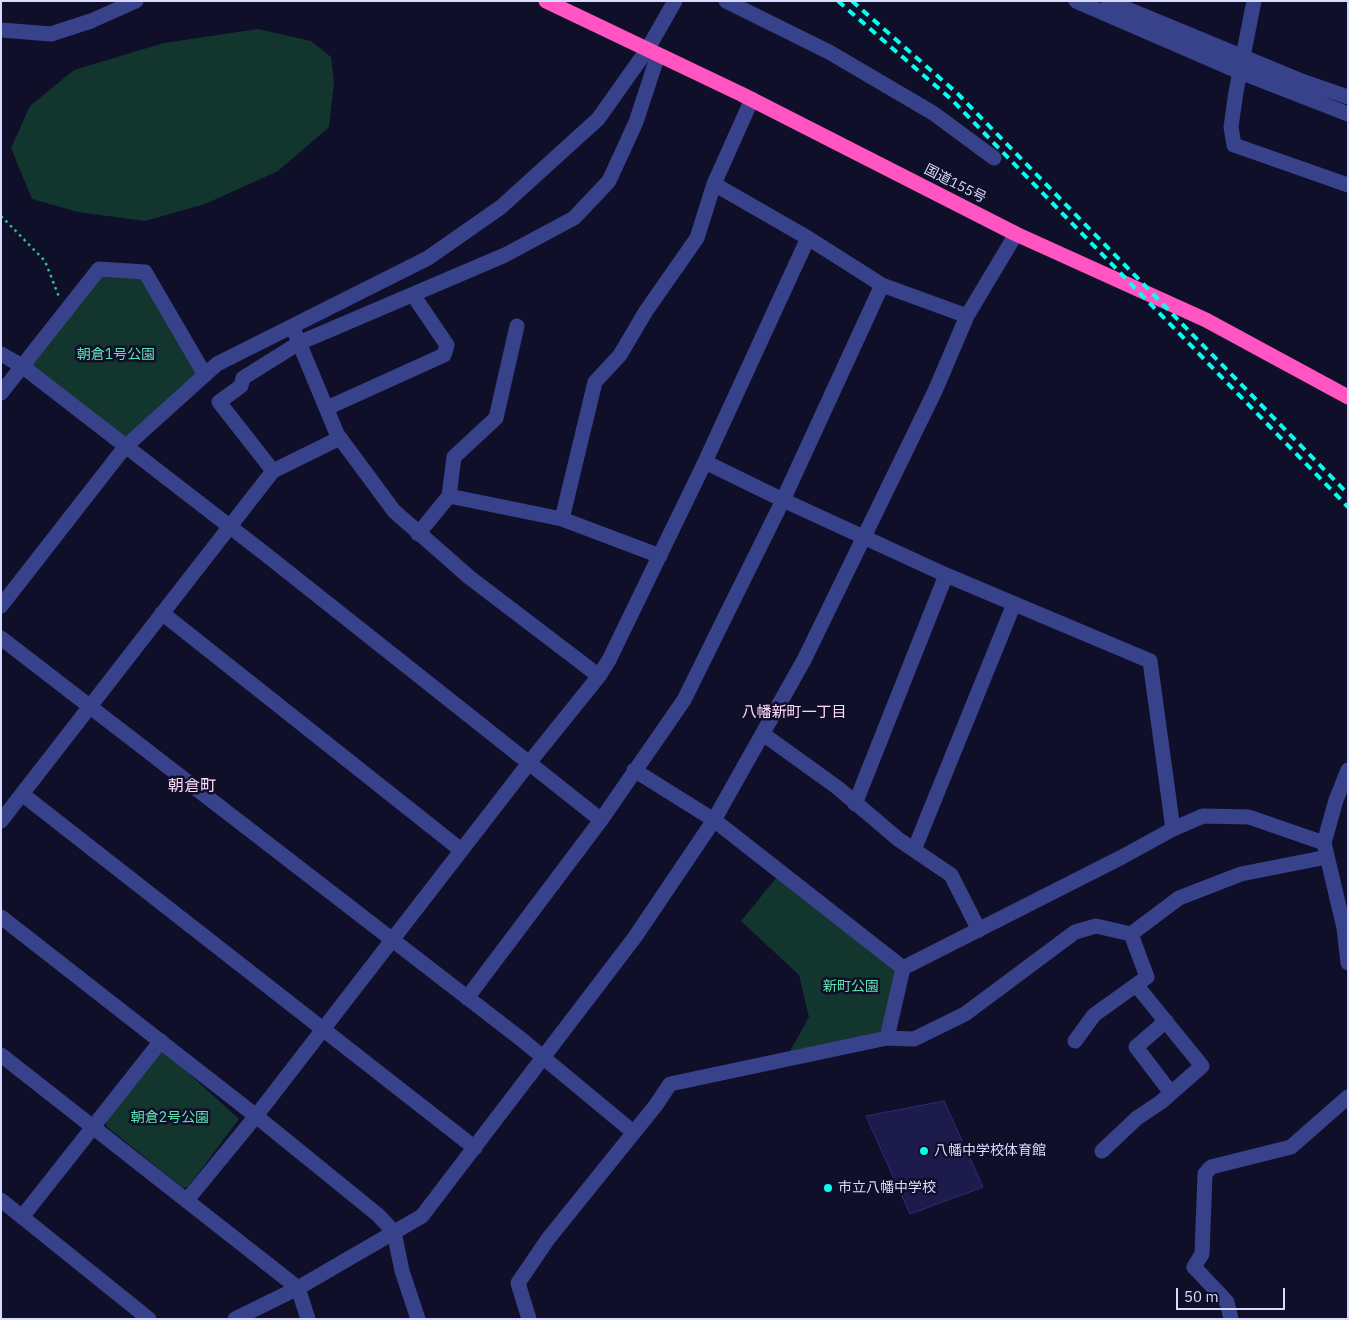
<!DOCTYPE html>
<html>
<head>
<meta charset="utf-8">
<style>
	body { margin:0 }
	#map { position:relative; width:1349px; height:1320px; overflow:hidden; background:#100f2a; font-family:"IBM Plex Sans",sans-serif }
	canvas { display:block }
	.frame { position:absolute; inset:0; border:2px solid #d9daff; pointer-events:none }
	.scale { position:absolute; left:1176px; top:1288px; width:109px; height:22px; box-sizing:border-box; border:2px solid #d9daff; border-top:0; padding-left:6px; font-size:15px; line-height:18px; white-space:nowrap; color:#d9daff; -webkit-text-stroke:4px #100f2a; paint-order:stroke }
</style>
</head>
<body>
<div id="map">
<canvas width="1349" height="1320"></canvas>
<div class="frame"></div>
<div class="scale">50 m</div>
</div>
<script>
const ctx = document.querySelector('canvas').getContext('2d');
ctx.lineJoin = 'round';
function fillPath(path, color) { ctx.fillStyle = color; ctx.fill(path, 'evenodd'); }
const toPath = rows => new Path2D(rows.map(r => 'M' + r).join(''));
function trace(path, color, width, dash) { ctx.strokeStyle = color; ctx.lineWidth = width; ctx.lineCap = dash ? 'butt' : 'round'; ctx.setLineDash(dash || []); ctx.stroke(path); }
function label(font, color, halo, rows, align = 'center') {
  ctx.font = font + ' "IBM Plex Sans","Noto Sans JP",sans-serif'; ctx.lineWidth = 5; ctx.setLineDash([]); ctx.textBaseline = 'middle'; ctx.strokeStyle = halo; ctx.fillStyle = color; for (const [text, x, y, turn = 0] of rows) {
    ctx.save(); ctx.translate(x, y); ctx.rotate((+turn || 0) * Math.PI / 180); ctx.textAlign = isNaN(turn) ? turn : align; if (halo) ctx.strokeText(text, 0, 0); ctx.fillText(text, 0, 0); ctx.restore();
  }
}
const green = toPath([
	[258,29,311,41,331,57,334,82,329,127,278,171,205,204,145,221,78,212,32,199,11,148,30,106,74,70,164,43],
	[99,269,145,272,205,375,125,447,22,366],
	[781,872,903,968,887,1038,785,1060,809,1017,799,975,741,921],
	[163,1050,239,1119,188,1187,183,1188,106,1126,107,1121]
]);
const building = toPath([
	[944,1101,983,1187,910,1214,866,1116,944,1101]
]);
const path = toPath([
	[1,216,45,261,59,297]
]);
const minor = toPath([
	[726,1,829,52,933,113,994,158],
	[1076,1,1240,72,1348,114],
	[1108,1,1299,80,1348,97],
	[1254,1,1236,92,1231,127,1234,145,1348,185],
	[1,30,51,34,91,21,136,1],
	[714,184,808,238],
	[295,333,337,434,394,511,469,577,599,676],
	[1,354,22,366,264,553,601,820],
	[1,393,99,269,145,272,205,375],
	[327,408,444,355,447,345,413,295],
	[705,462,783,500,946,575,1150,661,1173,829],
	[273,471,219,402,241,386,243,378,299,343,505,255,574,218,609,181,636,122,658,55],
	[449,496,454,457,496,418,517,326],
	[562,519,595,382,620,355,646,311,697,238,714,184,752,99],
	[418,534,449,496,562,519,660,556],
	[1,606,125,447,217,364,428,258,501,207,598,119,647,50,675,1],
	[162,613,461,850],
	[1,638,521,1039,633,1132],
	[763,734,838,788,898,839,951,875,979,930],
	[634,770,714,820,903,968],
	[1348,770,1336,800,1324,843,1344,928,1348,963],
	[22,794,475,1148],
	[855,804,946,575],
	[1,821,273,471,340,438],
	[914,850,1014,604],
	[1,917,256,1116,378,1215,394,1232,402,1271,418,1319],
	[903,968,1122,857,1173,829,1203,816,1249,817,1324,843],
	[467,998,601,820,684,700,783,500,882,285],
	[1166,1021,1136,1047,1171,1093],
	[887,1038,914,1039,965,1014,1075,932,1096,926,1131,934,1179,898,1241,874,1327,857],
	[1075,1041,1094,1015,1147,977,1131,934],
	[1,1055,298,1288,308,1319],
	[1102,1151,1137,1118,1161,1102,1202,1066,1137,986],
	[1,1200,149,1319],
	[187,1200,256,1116,529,763,599,676,609,660,705,462,808,238,882,285,967,316],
	[22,1217,161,1041],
	[235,1319,298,1288,422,1216,635,937,714,820,804,660,935,391,967,316,1016,234],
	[529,1319,518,1283,548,1239,656,1105,670,1084,887,1038,903,968],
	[1231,1319,1227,1302,1194,1267,1202,1254,1205,1174,1211,1167,1291,1147,1348,1097]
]);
const highway = toPath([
	[546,1,741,94,1016,234,1206,320,1348,397]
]);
const rail = toPath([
	[838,1,952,100,1348,507],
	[852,1,958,94,1348,494]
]);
const markers = [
	[924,1151,5,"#05fff0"],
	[828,1188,5,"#05fff0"]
];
const streetNames = [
	["国道155号",955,184,27]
];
const parkNames = [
	["朝倉1号公園",116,355],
	["新町公園",851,987],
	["朝倉2号公園",170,1118]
];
const poiNames = [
	["八幡中学校体育館",934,1151],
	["市立八幡中学校",838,1188]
];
const neighbourhoodNames = [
	["八幡新町一丁目",794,713]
];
const quarterNames = [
	["朝倉町",192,786]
];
fillPath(green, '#12352e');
fillPath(building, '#1d1a4c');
trace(building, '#2e2b79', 1);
trace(path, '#2ac1a0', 2.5, [2.5, 4]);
trace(minor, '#38428b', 15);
trace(highway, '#ff54c1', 15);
trace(rail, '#05fff0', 4, [8, 6]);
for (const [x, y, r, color] of markers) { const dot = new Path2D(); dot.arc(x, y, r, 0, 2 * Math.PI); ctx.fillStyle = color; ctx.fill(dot); trace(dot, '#100f2a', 2); }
label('14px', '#d9daff', '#100f2a', streetNames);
label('14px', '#5ee6ae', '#100f2a', parkNames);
label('14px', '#d9daff', '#100f2a', poiNames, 'left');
label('15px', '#ffdbf8', '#100f2a', neighbourhoodNames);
label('16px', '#ffdbf8', '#100f2a', quarterNames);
</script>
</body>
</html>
